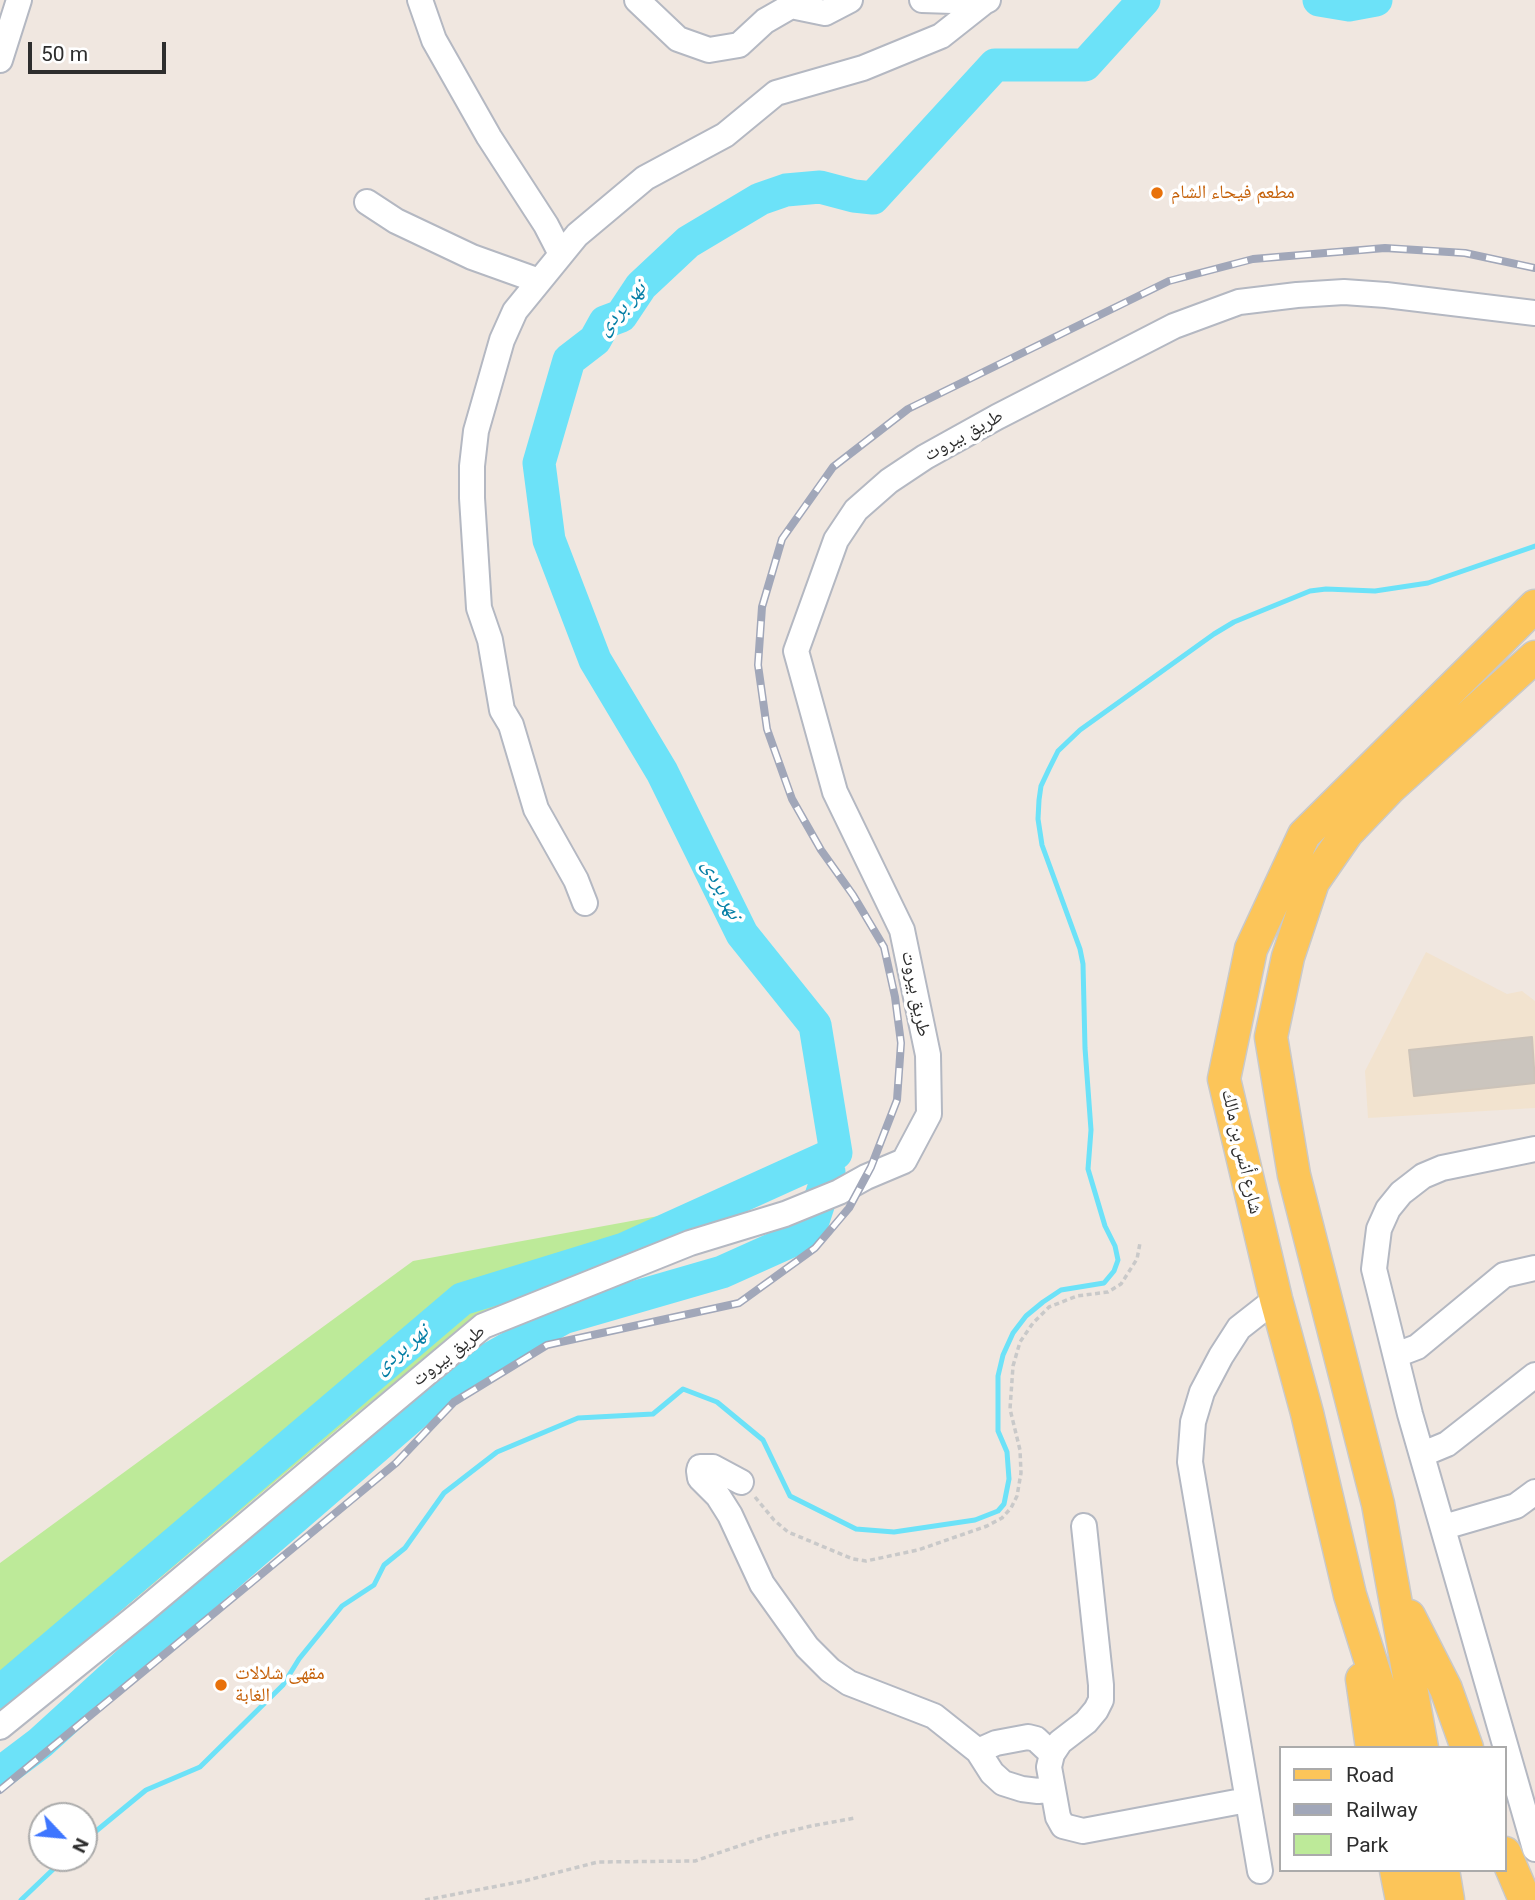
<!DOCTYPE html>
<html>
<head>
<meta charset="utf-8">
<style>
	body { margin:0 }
	#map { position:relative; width:1535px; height:1900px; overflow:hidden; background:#f0e7e0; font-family:Roboto,sans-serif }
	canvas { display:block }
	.legend { position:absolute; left:1279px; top:1746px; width:228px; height:126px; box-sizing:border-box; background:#fff; border:2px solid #ababab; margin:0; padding:9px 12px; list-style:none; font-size:21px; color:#2e2e2e }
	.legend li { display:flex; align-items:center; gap:14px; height:35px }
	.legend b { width:35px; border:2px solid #ababab }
	.north { position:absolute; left:28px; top:1802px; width:70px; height:70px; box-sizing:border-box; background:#fff; border:2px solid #ababab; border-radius:50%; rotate:116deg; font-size:19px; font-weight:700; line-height:28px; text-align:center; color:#2e2e2e }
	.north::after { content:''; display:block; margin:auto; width:24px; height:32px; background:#3e76ff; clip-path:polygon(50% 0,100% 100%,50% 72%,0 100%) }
	.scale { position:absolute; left:28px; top:42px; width:138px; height:32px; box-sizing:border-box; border:4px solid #2e2e2e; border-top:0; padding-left:9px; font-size:21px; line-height:24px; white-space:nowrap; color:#2e2e2e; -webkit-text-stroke:5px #fff; paint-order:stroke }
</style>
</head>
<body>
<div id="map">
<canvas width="1535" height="1900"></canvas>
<ul class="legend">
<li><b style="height:9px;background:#fcc559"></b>Road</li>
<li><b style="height:9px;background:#a1a7b9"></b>Railway</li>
<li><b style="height:19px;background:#bdea99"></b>Park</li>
</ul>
<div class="north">N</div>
<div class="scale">50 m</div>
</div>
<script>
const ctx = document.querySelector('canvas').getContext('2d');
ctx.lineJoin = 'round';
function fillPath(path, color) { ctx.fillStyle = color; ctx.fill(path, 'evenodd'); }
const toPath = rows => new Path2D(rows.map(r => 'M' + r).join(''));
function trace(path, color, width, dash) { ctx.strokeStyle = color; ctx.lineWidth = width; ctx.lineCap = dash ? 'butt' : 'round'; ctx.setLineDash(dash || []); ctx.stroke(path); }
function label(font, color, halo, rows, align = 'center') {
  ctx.font = font + ' Roboto,"Noto Naskh Arabic",sans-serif'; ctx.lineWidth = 7; ctx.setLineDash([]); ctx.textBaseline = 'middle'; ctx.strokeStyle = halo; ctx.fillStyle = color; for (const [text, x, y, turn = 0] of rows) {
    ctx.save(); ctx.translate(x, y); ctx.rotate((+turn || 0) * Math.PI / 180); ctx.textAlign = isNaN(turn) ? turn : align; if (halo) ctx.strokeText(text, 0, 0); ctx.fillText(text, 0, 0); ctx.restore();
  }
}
const education = toPath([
	[1426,952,1507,994,1522,991,1535,1001,1535,1108,1368,1118,1365,1071]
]);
const green = toPath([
	[724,1204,586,1262,476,1317,351,1418,0,1712,0,1563,413,1261]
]);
const stream = toPath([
	[84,1841,146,1790,200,1767,283,1685,299,1659,342,1606,374,1585,384,1565,405,1548,444,1493,497,1452,578,1418,653,1414,683,1389,717,1402,763,1440,790,1496,856,1529,894,1532,975,1520,998,1511,1004,1504,1009,1479,1007,1452,998,1431,998,1376,1003,1355,1013,1333,1026,1316,1043,1302,1061,1290,1104,1283,1114,1271,1118,1260,1115,1246,1105,1226,1088,1169,1091,1130,1085,1048,1083,964,1080,949,1042,845,1038,819,1039,800,1041,786,1049,769,1058,751,1080,730,1214,634,1234,622,1310,591,1326,589,1375,591,1428,583,1535,546],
	[21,1900,65,1858]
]);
const river = toPath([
	[1319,0,1349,5,1376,0],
	[0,1692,462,1299,624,1249,836,1153,815,1025,742,934,662,772,595,660,549,540,539,463,569,360,595,340,605,322,621,316,641,286,688,242,760,199,786,190,820,187,854,196,873,198,995,65,1085,65,1144,0],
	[0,1773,40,1743,163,1631,456,1378,563,1318,722,1272,809,1233,829,1172]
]);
const building = toPath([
	[1532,1037,1535,1083,1414,1096,1409,1050,1532,1037]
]);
const path = toPath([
	[755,1497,774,1520,788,1532,853,1559,866,1561,918,1550,987,1526,1002,1518,1011,1508,1017,1496,1021,1473,1020,1450,1010,1409,1013,1366,1020,1342,1033,1323,1049,1307,1077,1296,1108,1292,1121,1284,1137,1259,1140,1243],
	[425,1900,524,1881,598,1862,695,1861,765,1837,811,1826,855,1818]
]);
const minor = toPath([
	[420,0,434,40,489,137,546,225,561,254],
	[637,0,678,39,709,50,739,45,765,21,791,6,825,13,850,0],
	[922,0,984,2,988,0],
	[0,60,19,0],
	[367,202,396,221,472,257,539,281],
	[585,903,576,880,536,809,511,725,502,710,490,640,479,608,472,498,472,466,476,431,502,340,515,311,577,235,645,178,725,135,776,93,863,68,941,36,984,2],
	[1535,1149,1442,1168,1423,1176,1401,1193,1388,1209,1379,1229,1374,1269,1410,1414,1535,1849],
	[1396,1355,1417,1347,1504,1275,1535,1268],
	[1423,1454,1447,1444,1535,1375],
	[741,1482,713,1467,700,1467,699,1471,700,1478,718,1496,730,1515,762,1584,807,1647,830,1670,849,1683,934,1716,978,1751,992,1773,1003,1783,1022,1789,1038,1791,1053,1789],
	[1084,1526,1101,1685,1101,1700,1096,1710,1086,1722,1060,1742,1052,1754,1049,1767,1058,1817,1063,1826,1083,1831,1247,1800],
	[1444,1527,1516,1506,1535,1492],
	[0,1727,142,1612,483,1326,690,1243,785,1214,839,1192,866,1177,904,1161,929,1114,928,1055,902,930,835,792,796,651,836,540,856,510,889,481,925,457,997,417,1174,326,1239,302,1297,295,1344,292,1386,295,1535,313],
	[978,1751,996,1743,1028,1737,1036,1739,1052,1754],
	[1260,1871,1190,1462,1193,1422,1202,1392,1221,1356,1239,1328,1276,1299]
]);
const major = toPath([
	[1409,1616,1446,1689,1467,1748],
	[1362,1679,1372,1748],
	[1398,1748,1350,1595,1307,1413,1276,1299,1224,1079,1251,949,1304,835,1535,606],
	[1422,1748,1378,1504,1294,1175,1271,1037,1288,957,1313,882,1347,833,1391,787,1535,657],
	[1505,1853,1525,1900],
	[1396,1870,1402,1900],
	[1420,1870,1425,1900],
	[1443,1870,1448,1900]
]);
const rail = toPath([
	[0,1790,396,1463,454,1402,547,1345,739,1303,815,1248,849,1208,871,1167,897,1100,901,1043,895,997,884,947,853,895,821,850,792,799,767,729,758,665,762,607,782,539,833,467,908,409,1169,281,1253,259,1385,248,1465,253,1535,268]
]);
const markers = [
	[1157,193,7,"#e8710a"],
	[221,1685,7,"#e8710a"]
];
const foodNames = [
	["مطعم فيحاء الشام",1171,193],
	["مقهى شلالات",235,1674],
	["الغابة",235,1696]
];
const streetNames = [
	["طريق بيروت",964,436,-29],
	["طريق بيروت",915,994,79],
	["شارع أنس بن مالك",1241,1152,77],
	["طريق بيروت",449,1356,-38]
];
const waterNames = [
	["نهر بردى",622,309,-49],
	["نهر بردى",721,890,64],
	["نهر بردى",402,1350,-40]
];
fillPath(education, '#f2e3cf');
fillPath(green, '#bdea99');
trace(stream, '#6ce2f8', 5);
trace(river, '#6ce2f8', 33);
fillPath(building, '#cbc5be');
trace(building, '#ccc3b9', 2);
trace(minor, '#b4b8c2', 28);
trace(major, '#c9c9c9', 35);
trace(path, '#c9c9c9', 3.5, [5, 3.5]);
trace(minor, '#fff', 24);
trace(major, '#fcc559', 32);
trace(rail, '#a1a7b9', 8);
trace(rail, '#fff', 5, [16]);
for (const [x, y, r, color] of markers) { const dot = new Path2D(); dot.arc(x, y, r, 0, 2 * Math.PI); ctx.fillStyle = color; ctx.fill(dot); trace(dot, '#fff', 2.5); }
label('19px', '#c56008', '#fff', foodNames, 'left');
label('19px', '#2e2e2e', '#fff', streetNames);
label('italic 21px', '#047ea5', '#fff', waterNames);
</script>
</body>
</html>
